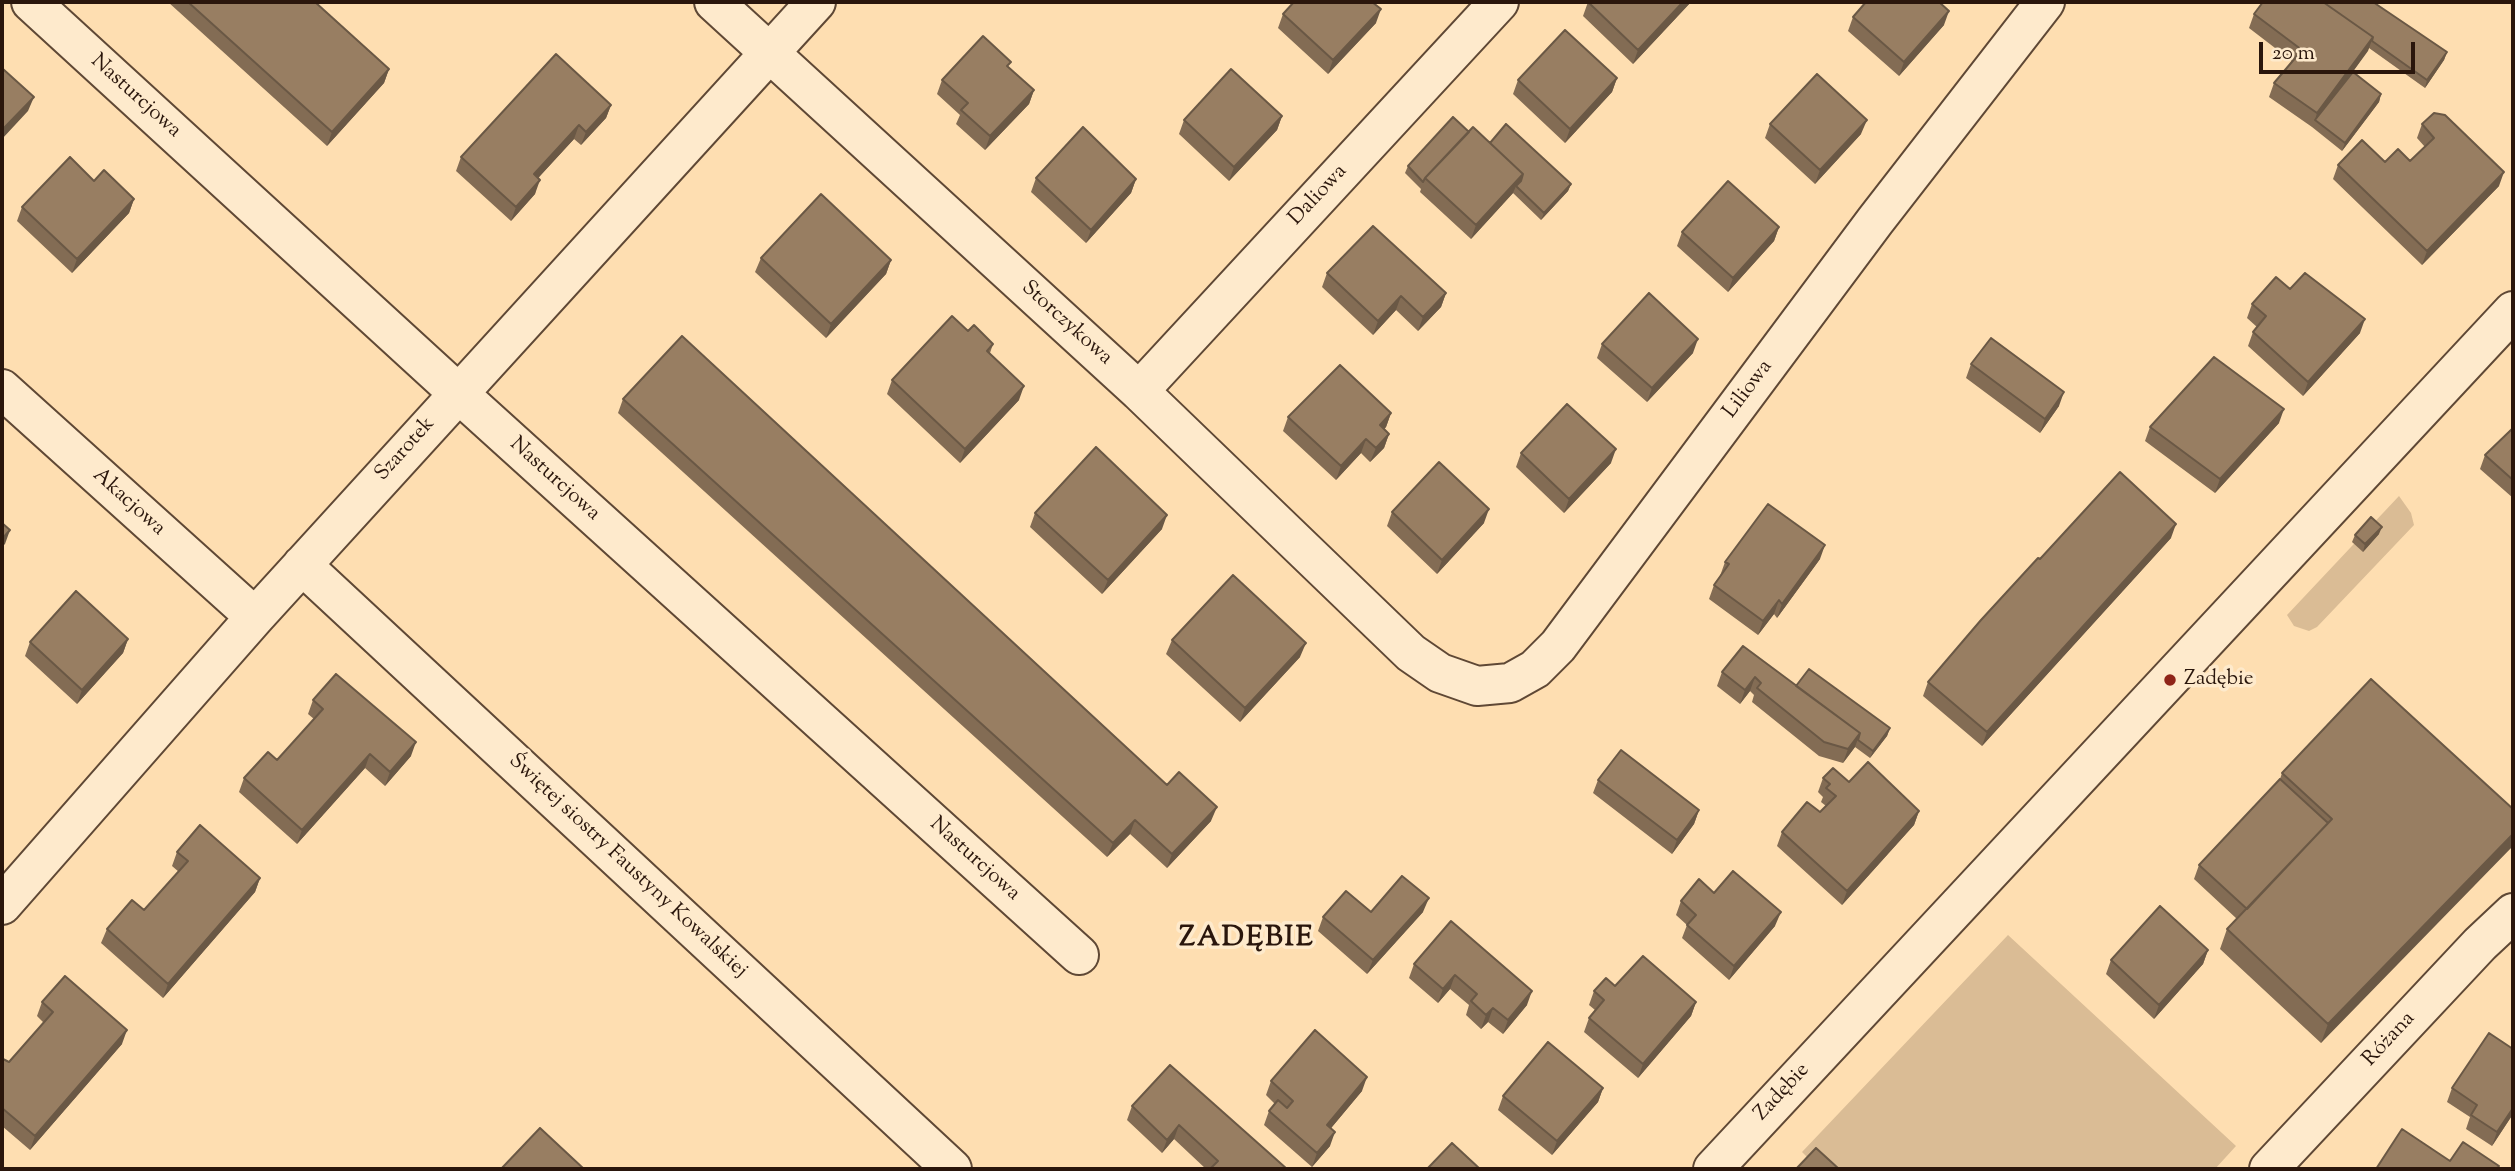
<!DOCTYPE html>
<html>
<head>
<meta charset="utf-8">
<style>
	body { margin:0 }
	#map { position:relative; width:2515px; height:1171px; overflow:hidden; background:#fedeb1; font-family:"Sorts Mill Goudy",serif }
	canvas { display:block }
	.frame { position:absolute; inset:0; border:4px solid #2a160c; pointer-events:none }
	.scale { position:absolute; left:2259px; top:42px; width:156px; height:32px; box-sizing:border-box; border:4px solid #2a160c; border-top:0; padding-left:9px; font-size:21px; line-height:24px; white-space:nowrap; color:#2a160c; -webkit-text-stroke:5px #feeacc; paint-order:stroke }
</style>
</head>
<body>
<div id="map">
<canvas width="2515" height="1171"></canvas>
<div class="frame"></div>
<div class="scale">20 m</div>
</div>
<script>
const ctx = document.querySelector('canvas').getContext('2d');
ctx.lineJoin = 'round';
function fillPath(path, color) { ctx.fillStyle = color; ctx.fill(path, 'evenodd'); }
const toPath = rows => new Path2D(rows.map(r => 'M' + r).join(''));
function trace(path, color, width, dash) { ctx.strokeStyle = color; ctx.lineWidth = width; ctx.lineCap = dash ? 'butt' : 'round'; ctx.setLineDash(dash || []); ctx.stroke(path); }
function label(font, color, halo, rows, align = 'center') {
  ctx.font = font + ' "Sorts Mill Goudy",serif'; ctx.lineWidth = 7; ctx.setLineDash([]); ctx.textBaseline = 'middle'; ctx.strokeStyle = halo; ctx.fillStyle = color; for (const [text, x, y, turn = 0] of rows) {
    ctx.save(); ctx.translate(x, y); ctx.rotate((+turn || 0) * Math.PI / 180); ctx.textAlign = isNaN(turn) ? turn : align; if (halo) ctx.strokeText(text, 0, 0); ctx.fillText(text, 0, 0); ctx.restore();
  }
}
const green = toPath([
	[2399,496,2411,513,2414,525,2317,627,2309,631,2294,626,2287,615],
	[2008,935,2236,1146,2215,1169,1819,1169,1802,1152]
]);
const minor = toPath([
	[31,2,458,393,1079,955],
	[714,2,1139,391,1411,653,1440,673,1477,686,1510,683,1535,669,1558,646,1875,221,2045,2],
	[2,389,255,617],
	[1139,391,1499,2],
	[302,565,952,1169],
	[2,905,255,617,816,2],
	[1713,1169,2513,311],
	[2269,1169,2480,944,2513,913]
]);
const wall = toPath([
	[168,2,315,2,389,69,384,83,327,146],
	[1588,2,1691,2,1633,64,1583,16],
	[1283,14,1376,23,1328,74,1278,28],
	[2254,14,2447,52,2444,60,2425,88,2369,48,2349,77,2381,94,2379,102,2342,151,2312,127,2269,97,2274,83,2292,61,2249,28],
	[1853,17,1944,25,1899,76,1848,31],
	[1009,68,1034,90,1029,104,985,150,956,124,960,115,937,94,942,80],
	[1617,78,1612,92,1565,143,1513,94,1518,80],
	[611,105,606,118,581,145,574,139,538,178,535,194,511,221,456,171,461,157],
	[1282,116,1277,130,1229,181,1179,134,1184,120],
	[1770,124,1861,134,1815,184,1765,138],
	[2422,124,2499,186,2422,265,2333,179,2338,165,2410,161,2425,147,2417,138],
	[1469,132,1571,184,1568,191,1541,220,1513,193,1471,239,1420,192,1421,189,1405,173,1408,166],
	[1036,178,1136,179,1131,193,1086,243,1031,192],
	[94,181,134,199,129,213,72,273,17,221,22,207],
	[1779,227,1774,241,1728,292,1677,246,1682,232],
	[761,258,891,260,886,274,826,338,755,272],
	[1327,273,1446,293,1441,307,1418,331,1396,310,1373,335,1322,287],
	[2290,289,2360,333,2303,396,2248,346,2253,332,2257,327,2247,318,2252,304],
	[968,331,993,344,990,353,1019,400,960,463,887,394,892,380],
	[1602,344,1693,353,1647,402,1597,358],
	[1971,364,2059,406,2040,433,1966,378],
	[623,399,1167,785,1211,821,1167,868,1130,834,1107,857,618,413],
	[1391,413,1386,427,1384,429,1389,434,1384,448,1370,462,1361,453,1336,480,1283,431,1288,417],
	[2279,423,2215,493,2145,441,2150,427],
	[2513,428,2513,498,2480,469,2485,455],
	[1521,453,1611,463,1564,513,1516,467],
	[1392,512,1484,523,1437,574,1387,526],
	[1035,513,1162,529,1102,594,1030,527],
	[2379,534,2363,552,2352,542,2355,535],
	[2171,538,1982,746,1923,696,1928,682,2040,559],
	[1820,559,1777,618,1774,614,1758,635,1709,599,1714,585,1720,576,1725,562],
	[128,639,123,653,77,704,25,656,30,642],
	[1172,640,1300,657,1240,722,1166,654],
	[1743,646,1796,686,1890,728,1887,736,1870,758,1855,747,1843,763,1819,756,1752,702,1754,695,1750,691,1740,704,1717,686,1722,672],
	[313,700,411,756,385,786,365,768,297,844,239,792,244,778,277,760,314,719,308,714],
	[2282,773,2513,809,2321,1043,2220,949,2227,929,2237,919,2194,879,2199,865,2280,779],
	[1823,778,1849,782,1919,811,1914,825,1842,905,1777,846,1782,832,1820,812,1826,806,1821,802,1823,797,1818,792],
	[1598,780,1699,810,1694,824,1672,854,1593,793],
	[177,852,260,878,255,892,163,998,101,943,107,929,144,910,179,872,172,866],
	[1714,893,1775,926,1729,980,1682,938,1687,925,1676,915,1681,901],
	[1371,912,1423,912,1367,974,1318,931,1323,917],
	[1451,921,1527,1005,1503,1034,1488,1022,1481,1029,1466,1015,1469,1005,1450,989,1438,1003,1409,978,1414,964],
	[2208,950,2203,964,2154,1019,2106,974,2111,960],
	[1615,986,1696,1002,1691,1016,1638,1078,1584,1032,1589,1018,1595,1010,1589,1005,1594,991],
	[42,1002,122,1044,30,1150,2,1126,2,1060,9,1062,44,1023,37,1016],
	[1271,1081,1362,1091,1331,1128,1330,1146,1312,1167,1264,1125,1269,1111,1275,1104,1266,1095],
	[1603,1088,1598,1102,1552,1155,1498,1110,1503,1096],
	[2452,1088,2513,1114,2492,1146,2466,1129,2470,1117,2447,1102],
	[1132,1106,1287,1169,1206,1169,1174,1139,1162,1153,1127,1120]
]);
const shadedWall = toPath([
	[1683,2,1691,2,1633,64,1638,50],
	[1381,9,1376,23,1328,74,1333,60],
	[1949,11,1944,25,1899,76,1904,62],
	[2373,37,2368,51,2317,121,2315,120,2317,113],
	[2447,52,2444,60,2425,88,2427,80],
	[389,69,384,83,327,146,332,132],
	[1617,78,1612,92,1565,143,1570,129],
	[1034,90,1029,104,985,150,990,136],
	[2381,94,2379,102,2342,151,2345,143],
	[34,97,28,111,2,139,2,130],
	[611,105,606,118,581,145,586,132],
	[1282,116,1277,130,1229,181,1234,167],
	[1867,120,1861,134,1815,184,1820,170],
	[579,125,574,139,529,188,534,174],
	[2504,172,2499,186,2422,265,2427,251],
	[1523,174,1518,188,1516,186,1513,193,1471,239,1476,225],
	[1136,179,1131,193,1086,243,1091,230],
	[540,180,535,194,511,221,516,207],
	[1571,184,1568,191,1541,220,1544,213],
	[134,199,129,213,72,273,77,259],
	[1779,227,1774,241,1728,292,1733,278],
	[891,260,886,274,826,338,831,324],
	[1446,293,1441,307,1418,331,1423,317],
	[1401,296,1396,310,1373,335,1378,321],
	[2365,319,2360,333,2303,396,2308,382],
	[1698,339,1693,353,1647,402,1652,388],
	[1024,386,1019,400,960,463,965,449],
	[2064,392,2059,406,2040,433,2045,419],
	[2284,409,2279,423,2215,493,2220,479],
	[1391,413,1386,427,1375,439,1380,425],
	[1389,434,1384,448,1370,462,1376,448],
	[1366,439,1361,453,1336,480,1341,466],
	[1616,449,1611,463,1564,513,1569,499],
	[1489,509,1484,523,1437,574,1442,560],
	[1167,515,1162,529,1102,594,1108,580],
	[2176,524,2171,538,1982,746,1987,732],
	[2382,527,2379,534,2363,552,2365,544],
	[10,530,5,544,2,547,2,539],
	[1825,545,1820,559,1777,618,1782,604],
	[1779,600,1774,614,1758,635,1763,621],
	[128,639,123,653,77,704,82,690],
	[1306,643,1300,657,1240,722,1245,708],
	[1755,677,1750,691,1740,704,1745,690],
	[1890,728,1887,736,1870,758,1873,751],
	[1860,733,1855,747,1843,763,1848,749],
	[416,742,411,756,385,786,390,772],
	[370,754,365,768,297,844,302,830],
	[1217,807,1211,821,1167,868,1172,854],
	[1699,810,1694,824,1672,854,1677,840],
	[1919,811,1914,825,1842,905,1847,891],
	[1135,820,1130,834,1107,857,1113,843],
	[2513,834,2513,846,2321,1043,2328,1024],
	[260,878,255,892,163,998,168,984],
	[1429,898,1423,912,1367,974,1373,960],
	[1781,912,1775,926,1729,980,1734,966],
	[2208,950,2203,964,2154,1019,2159,1005],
	[1455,975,1450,989,1438,1003,1443,989],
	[1532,991,1527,1005,1503,1034,1508,1020],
	[1696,1002,1691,1016,1638,1078,1643,1064],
	[1493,1008,1488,1022,1481,1029,1486,1015],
	[127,1030,122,1044,30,1150,35,1136],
	[1367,1077,1362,1091,1322,1139,1327,1125],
	[1603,1088,1598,1102,1552,1155,1557,1141],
	[2513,1108,2513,1114,2492,1146,2497,1132],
	[1179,1125,1174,1139,1162,1153,1167,1140],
	[1335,1132,1330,1146,1312,1167,1317,1153]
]);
const building = toPath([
	[188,2,315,2,389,69,332,132,188,2],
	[1294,2,1372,2,1381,9,1333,60,1283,14,1294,2],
	[1588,2,1683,2,1638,50,1588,2],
	[1866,2,1939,2,1949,11,1904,62,1853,17,1866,2],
	[2263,2,2323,2,2373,37,2317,113,2274,83,2302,50,2254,14,2263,2],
	[2323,2,2373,2,2447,52,2427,80,2372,41,2373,37,2323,2],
	[1565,30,1617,78,1570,129,1518,80,1565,30],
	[983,36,1011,62,1007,66,1034,90,990,136,961,110,968,103,942,80,983,36],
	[556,54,611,105,586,132,579,125,557,149,534,174,540,180,516,207,461,157,556,54],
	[2,69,3,69,34,97,2,130,2,69],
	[1231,69,1282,116,1234,167,1184,120,1231,69],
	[2353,72,2381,94,2345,143,2315,120,2353,72],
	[1817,74,1867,120,1820,170,1770,124,1817,74],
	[2434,113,2445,115,2504,172,2427,251,2338,165,2362,140,2385,162,2398,149,2410,161,2434,138,2422,124,2434,113],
	[1453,117,1469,132,1425,178,1423,182,1408,166,1453,117],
	[1506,124,1571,184,1544,213,1516,186,1521,181,1523,174,1490,143,1506,124],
	[1083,127,1136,179,1091,230,1036,178,1083,127],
	[1473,127,1523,174,1476,225,1425,178,1473,127],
	[70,157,94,181,104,170,134,199,77,259,22,207,70,157],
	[1728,181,1779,227,1733,278,1682,232,1728,181],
	[821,194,891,260,831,324,761,258,821,194],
	[1373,226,1446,293,1423,317,1401,296,1378,321,1327,273,1373,226],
	[2305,273,2365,319,2308,382,2253,332,2266,316,2252,304,2276,277,2290,289,2305,273],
	[1649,293,1698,339,1652,388,1602,344,1649,293],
	[952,316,968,331,974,325,993,344,987,351,1024,386,965,449,892,380,952,316],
	[682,336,1167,785,1179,772,1217,807,1172,854,1135,820,1113,843,623,399,682,336],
	[1991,338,2064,392,2045,419,1971,364,1991,338],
	[2214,357,2284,409,2220,479,2150,427,2214,357],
	[1340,365,1391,413,1380,425,1389,434,1376,448,1366,439,1341,466,1288,417,1340,365],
	[1567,404,1616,449,1569,499,1521,453,1567,404],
	[2513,428,2513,480,2485,455,2513,428],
	[1096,447,1167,515,1108,580,1035,513,1096,447],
	[1439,462,1489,509,1442,560,1392,512,1439,462],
	[2120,472,2176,524,1987,732,1928,682,1981,620,2038,558,2040,559,2120,472],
	[1768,504,1825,545,1782,604,1779,600,1763,621,1714,585,1729,564,1725,562,1768,504],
	[2371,517,2382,527,2365,544,2355,535,2371,517],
	[2,523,10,530,2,539,2,523],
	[1233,575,1306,643,1245,708,1172,640,1233,575],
	[76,591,128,639,82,690,30,642,76,591],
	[1743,646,1860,733,1848,749,1824,742,1757,688,1761,683,1755,677,1745,690,1722,672,1743,646],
	[1809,669,1890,728,1873,751,1858,740,1860,733,1796,686,1809,669],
	[336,674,416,742,390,772,370,754,302,830,244,778,268,752,277,760,323,709,313,700,336,674],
	[2371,679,2513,809,2513,834,2328,1024,2227,929,2332,819,2282,773,2371,679],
	[1621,750,1699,810,1677,840,1598,780,1621,750],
	[1868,762,1919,811,1847,891,1782,832,1807,802,1820,812,1836,796,1826,788,1830,784,1823,778,1833,768,1849,782,1868,762],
	[2280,779,2328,823,2247,909,2199,865,2280,779],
	[200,825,260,878,168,984,107,929,132,900,144,910,188,861,177,852,200,825],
	[1733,871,1781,912,1734,966,1687,925,1696,915,1681,901,1699,879,1714,893,1733,871],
	[1402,876,1429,898,1373,960,1323,917,1346,891,1371,912,1402,876],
	[2160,906,2208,950,2159,1005,2111,960,2160,906],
	[1451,921,1532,991,1508,1020,1493,1008,1486,1015,1471,1001,1477,994,1455,975,1443,989,1414,964,1451,921],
	[1643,956,1696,1002,1643,1064,1589,1018,1604,1000,1594,991,1606,978,1615,986,1643,956],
	[65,976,127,1030,35,1136,2,1108,2,1060,3,1059,9,1062,53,1012,42,1002,65,976],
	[1315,1030,1367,1077,1327,1125,1335,1132,1317,1153,1269,1111,1278,1100,1287,1108,1293,1101,1271,1081,1315,1030],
	[2489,1033,2513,1049,2513,1108,2497,1132,2471,1115,2477,1105,2452,1088,2489,1033],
	[1548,1042,1603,1088,1557,1141,1503,1096,1548,1042],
	[1170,1065,1287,1169,1210,1169,1218,1161,1179,1125,1167,1140,1132,1106,1170,1065],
	[540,1128,584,1169,501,1169,540,1128],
	[2402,1129,2450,1161,2463,1142,2499,1166,2496,1169,2376,1169,2402,1129],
	[1452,1143,1480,1169,1427,1169,1452,1143],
	[1816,1148,1839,1169,1796,1169,1816,1148]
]);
const markers = [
	[2170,680,7,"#8f2418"]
];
const streetNames = [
	["Nasturcjowa",135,97,42],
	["Daliowa",1319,196,-47],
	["Storczykowa",1066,324,42],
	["Liliowa",1749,390,-53],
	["Szarotek",406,450,-48],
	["Nasturcjowa",554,480,42],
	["Akacjowa",128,503,42],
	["Nasturcjowa",974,860,42],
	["Świętej siostry Faustyny Kowalskiej",627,867,43],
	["Różana",2390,1040,-47],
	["Zadębie",1783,1093,-47]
];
const poiNames = [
	["Zadębie",2184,680]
];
const districtNames = [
	["ZADĘBIE",1247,940]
];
fillPath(green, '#dabc95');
trace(minor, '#5f4835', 42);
trace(minor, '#feeacc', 38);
fillPath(wall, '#836c54');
fillPath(shadedWall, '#6a5845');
fillPath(building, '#987e62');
trace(building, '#6a5845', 2);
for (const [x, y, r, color] of markers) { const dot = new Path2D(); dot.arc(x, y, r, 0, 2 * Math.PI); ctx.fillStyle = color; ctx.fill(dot); trace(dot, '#feeacc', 2.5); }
label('21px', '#2a160c', '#feeacc', streetNames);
label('21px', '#2a160c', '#feeacc', poiNames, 'left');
ctx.letterSpacing = '2px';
label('bold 28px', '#2a160c', '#feeacc', districtNames);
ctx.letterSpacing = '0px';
</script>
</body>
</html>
